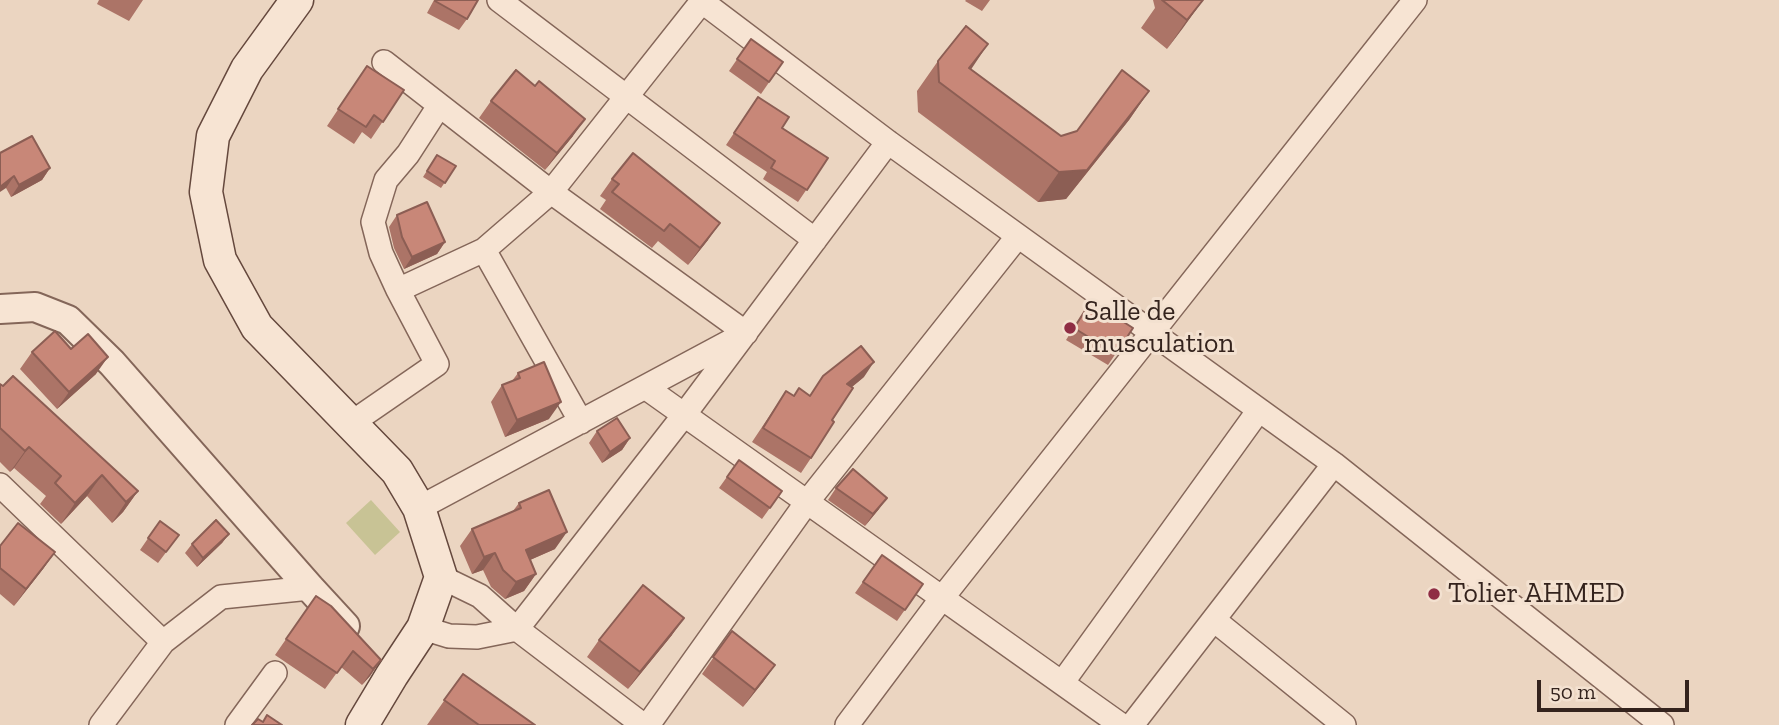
<!DOCTYPE html>
<html>
<head>
<meta charset="utf-8">
<style>
	body { margin:0 }
	#map { position:relative; width:1779px; height:725px; overflow:hidden; background:#ebd5c1; font-family:"Zilla Slab",serif }
	canvas { display:block }
	.scale { position:absolute; left:1537px; top:680px; width:152px; height:32px; box-sizing:border-box; border:4px solid #34231d; border-top:0; padding-left:9px; font-size:21px; line-height:24px; white-space:nowrap; color:#34231d; -webkit-text-stroke:5px #f3e1d0; paint-order:stroke }
</style>
</head>
<body>
<div id="map">
<canvas width="1779" height="725"></canvas>
<div class="scale">50 m</div>
</div>
<script>
const ctx = document.querySelector('canvas').getContext('2d');
ctx.lineJoin = 'round';
function fillPath(path, color) { ctx.fillStyle = color; ctx.fill(path, 'evenodd'); }
const toPath = rows => new Path2D(rows.map(r => 'M' + r).join(''));
function trace(path, color, width, dash) { ctx.strokeStyle = color; ctx.lineWidth = width; ctx.lineCap = dash ? 'butt' : 'round'; ctx.setLineDash(dash || []); ctx.stroke(path); }
function label(font, color, halo, rows, align = 'center') {
  ctx.font = font + ' "Zilla Slab",serif'; ctx.lineWidth = 6; ctx.setLineDash([]); ctx.textBaseline = 'middle'; ctx.strokeStyle = halo; ctx.fillStyle = color; for (const [text, x, y, turn = 0] of rows) {
    ctx.save(); ctx.translate(x, y); ctx.rotate((+turn || 0) * Math.PI / 180); ctx.textAlign = isNaN(turn) ? turn : align; if (halo) ctx.strokeText(text, 0, 0); ctx.fillText(text, 0, 0); ctx.restore();
  }
}
const green = toPath([
	[371,500,400,532,375,555,346,523]
]);
const minor = toPath([
	[499,0,815,240],
	[700,0,888,142,1334,464,1662,725],
	[384,62,551,192,746,333,419,508],
	[484,250,551,192,703,0],
	[398,290,381,253,373,222,386,180,408,154,439,106],
	[645,387,1121,725],
	[350,424,437,364,398,290,484,250,581,422],
	[0,485,163,642,221,597,310,588],
	[441,577,480,596,517,629,643,725],
	[1214,620,1344,725],
	[423,628,449,636,477,637,517,629,684,415,888,142],
	[1062,683,1259,410],
	[101,725,163,642],
	[237,725,275,673],
	[648,725,807,502,1018,236],
	[847,725,942,598,1415,0],
	[1132,725,1334,464]
]);
const tertiary = toPath([
	[0,309,35,307,68,320,112,363,310,588,345,626]
]);
const secondary = toPath([
	[297,0,247,69,213,136,206,192,220,260,257,327,397,471,419,508,441,577,423,628,392,675,362,725]
]);
const wall = toPath([
	[99,0,143,0,129,21,97,4],
	[434,0,478,0,467,19,459,30,427,13],
	[966,0,990,0,982,11,965,1],
	[1153,0,1203,0,1167,49,1141,28,1155,8],
	[751,39,783,62,761,94,729,71],
	[938,61,971,69,1061,136,1077,131,1149,91,1129,120,1066,199,1038,202,918,112,917,91],
	[367,66,404,90,371,139,362,132,354,144,327,126],
	[758,97,782,128,828,158,798,202,763,179,767,172,726,145],
	[491,101,573,136,545,170,479,118],
	[0,153,50,168,42,180,11,197,6,188],
	[437,155,456,166,441,188,423,177],
	[612,179,708,240,688,265,658,241,652,248,600,209,606,200,600,196],
	[397,215,445,242,437,254,404,269,394,248,389,227],
	[1091,301,1133,328,1108,365,1066,340],
	[71,349,96,374,57,409,20,369,32,352],
	[518,373,549,419,505,437,491,402,502,385,512,381],
	[864,377,852,387,811,458,801,473,752,442,786,391,793,396,810,396],
	[0,384,138,491,123,512,112,523,87,496,61,524,40,504,46,496,14,468,10,472,0,462],
	[597,431,630,438,622,450,602,463,589,443],
	[739,460,782,491,762,519,719,488],
	[836,488,879,509,865,526,828,500],
	[519,503,555,549,530,560,536,574,524,591,505,599,491,587,483,570,472,574,460,546,472,529,513,511],
	[160,521,179,535,158,563,140,550],
	[229,534,222,543,197,567,185,553,192,544],
	[0,546,55,552,43,569,14,606,0,594],
	[882,555,923,584,897,621,855,593],
	[316,596,381,660,370,676,362,685,341,667,325,689,275,655],
	[732,631,775,665,763,682,743,707,702,674],
	[672,635,628,689,587,657,599,640],
	[463,674,535,725,427,725]
]);
const shadedWall = toPath([
	[1203,0,1183,28,1167,49,1187,20],
	[988,44,968,74,969,68],
	[1149,91,1129,120,1066,199,1038,202,1059,172],
	[585,119,573,136,545,170,557,153],
	[50,168,42,180,11,197,19,185],
	[14,176,6,188,0,192,0,187],
	[720,223,708,240,688,265,700,248],
	[445,242,437,254,404,269,412,257],
	[108,357,96,374,57,409,69,392],
	[874,362,864,377,837,399,847,384],
	[561,402,549,419,505,437,517,420],
	[630,438,622,450,602,463,610,452],
	[29,447,14,468,10,472,25,451],
	[102,475,87,496,61,524,75,503],
	[138,491,123,512,112,523,126,502],
	[887,498,879,509,865,526,873,514],
	[567,532,555,549,514,567,526,550],
	[229,534,222,543,197,567,203,558],
	[55,552,43,569,14,606,26,589],
	[495,553,483,570,472,574,484,557],
	[536,574,524,591,505,599,516,582],
	[684,618,672,635,628,689,640,672],
	[381,660,370,676,362,685,373,669],
	[775,665,763,682,743,707,755,690]
]);
const building = toPath([
	[436,0,478,0,467,19,435,1,436,0],
	[1162,0,1203,0,1187,20,1162,0],
	[966,26,988,44,969,68,1061,136,1077,131,1122,70,1149,91,1087,170,1059,172,939,82,938,61,966,26],
	[751,39,783,62,769,82,737,59,751,39],
	[367,66,404,90,383,122,374,115,366,127,338,109,367,66],
	[516,70,535,86,539,81,585,119,557,153,491,101,516,70],
	[758,97,789,117,782,128,828,158,807,190,771,168,775,161,734,133,758,97],
	[32,136,50,168,19,185,14,176,0,187,0,153,32,136],
	[633,153,720,223,700,248,670,224,664,231,612,192,619,184,612,179,633,153],
	[437,155,456,166,445,183,427,171,437,155],
	[427,202,445,242,412,257,402,237,397,215,427,202],
	[1091,301,1133,328,1116,354,1074,328,1091,301],
	[55,331,71,349,88,334,108,357,69,392,32,352,55,331],
	[861,346,874,362,847,384,853,388,832,420,834,422,811,458,763,428,786,391,794,396,799,388,810,396,823,376,861,346],
	[544,362,561,402,517,420,502,385,520,378,518,373,544,362],
	[13,376,138,491,126,502,102,475,75,503,55,483,61,476,29,447,25,451,0,428,0,384,3,386,13,376],
	[617,418,630,438,610,452,597,431,617,418],
	[739,460,782,491,770,508,727,477,739,460],
	[853,469,887,498,873,514,836,488,853,469],
	[549,490,567,532,526,550,536,574,516,582,503,570,495,553,484,557,472,529,521,508,519,503,549,490],
	[216,520,229,534,203,558,192,544,216,520],
	[160,521,179,535,166,552,148,538,160,521],
	[18,523,55,552,26,589,0,568,0,546,18,523],
	[882,555,923,584,905,610,863,582,882,555],
	[643,585,684,618,640,672,599,640,643,585],
	[316,596,331,606,381,660,373,669,353,651,337,673,286,639,316,596],
	[732,631,775,665,755,690,713,657,732,631],
	[463,674,535,725,479,725,444,700,463,674],
	[267,715,282,725,252,725,258,719,263,722,267,715]
]);
const markers = [
	[1070,328,7,"#8f2d44"],
	[1434,594,7,"#8f2d44"]
];
const poiNames = [
	["Salle de",1084,312],
	["musculation",1084,344],
	["Tolier AHMED",1448,594]
];
fillPath(green, '#c8c395');
trace(minor, '#846659', 26);
trace(tertiary, '#846659', 32);
trace(secondary, '#65483d', 35);
trace(minor, '#f7e4d3', 23);
trace(tertiary, '#f7e4d3', 28);
trace(secondary, '#f7e4d3', 32);
fillPath(wall, '#ac7467');
fillPath(shadedWall, '#8c5e54');
fillPath(building, '#c88778');
trace(building, '#8c5e54', 2);
for (const [x, y, r, color] of markers) { const dot = new Path2D(); dot.arc(x, y, r, 0, 2 * Math.PI); ctx.fillStyle = color; ctx.fill(dot); trace(dot, '#f3e1d0', 2.5); }
label('28px', '#34231d', '#f3e1d0', poiNames, 'left');
</script>
</body>
</html>
